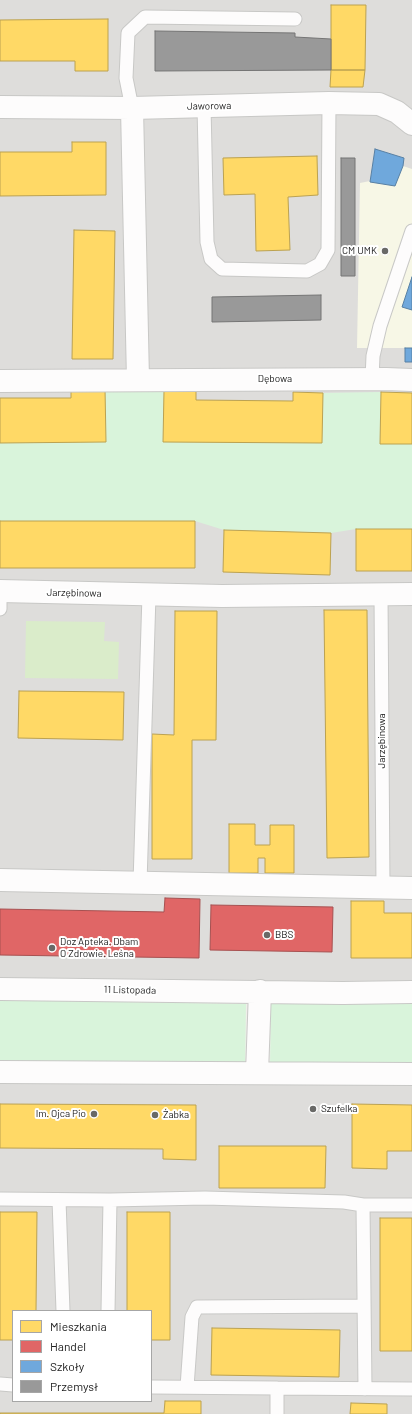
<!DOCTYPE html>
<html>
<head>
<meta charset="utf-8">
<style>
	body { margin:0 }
	#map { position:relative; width:412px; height:1414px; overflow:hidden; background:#efeeea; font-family:Barlow,sans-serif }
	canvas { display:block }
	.legend { position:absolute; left:12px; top:1310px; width:140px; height:92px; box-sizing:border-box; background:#fff; border:1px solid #a6a6a6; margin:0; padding:5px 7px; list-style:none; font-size:12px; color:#212121 }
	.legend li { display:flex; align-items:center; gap:8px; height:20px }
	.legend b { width:20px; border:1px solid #a6a6a6 }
</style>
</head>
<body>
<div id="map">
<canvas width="412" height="1414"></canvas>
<ul class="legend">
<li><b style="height:11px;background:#ffd966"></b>Mieszkania</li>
<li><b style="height:11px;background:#e06666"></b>Handel</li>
<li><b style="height:11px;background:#6fa8dc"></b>Szkoły</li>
<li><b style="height:11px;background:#999"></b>Przemysł</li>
</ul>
</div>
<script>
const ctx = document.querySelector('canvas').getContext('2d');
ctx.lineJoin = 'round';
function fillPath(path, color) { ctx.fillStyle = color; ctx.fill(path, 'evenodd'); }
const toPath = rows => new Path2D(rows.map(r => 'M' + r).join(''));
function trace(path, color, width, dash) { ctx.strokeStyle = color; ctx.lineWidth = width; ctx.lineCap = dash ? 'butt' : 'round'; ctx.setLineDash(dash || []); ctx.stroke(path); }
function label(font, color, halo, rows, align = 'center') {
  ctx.font = font + ' Barlow,sans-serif'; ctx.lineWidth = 4; ctx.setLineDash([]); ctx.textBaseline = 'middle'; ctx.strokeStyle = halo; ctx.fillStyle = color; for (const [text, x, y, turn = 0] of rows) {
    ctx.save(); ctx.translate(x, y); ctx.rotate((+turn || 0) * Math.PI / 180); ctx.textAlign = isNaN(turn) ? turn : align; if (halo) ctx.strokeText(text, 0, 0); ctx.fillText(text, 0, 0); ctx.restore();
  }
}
const residential = toPath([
	[0,0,412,0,412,992,0,989],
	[0,1083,412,1084,412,1414,0,1414],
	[13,1311,151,1311,151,1401,13,1401]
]);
const education = toPath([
	[375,149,404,158,403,166,412,169,412,348,357,348,360,183,370,181]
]);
const grass = toPath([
	[26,621,105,622,104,641,119,642,118,679,25,678]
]);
const park = toPath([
	[105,388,164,391,163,442,322,443,323,393,381,392,380,444,412,444,412,529,356,529,331,533,224,530,195,521,0,521,0,443],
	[0,1000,246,1004,245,1070,0,1064],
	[271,1002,412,1002,412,1067,270,1067]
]);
const homes = toPath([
	[331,5,366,5,365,70,331,70,331,5],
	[108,19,108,71,75,71,75,61,0,61,0,20,108,19],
	[331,70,365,70,363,87,330,87,331,70],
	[72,142,106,142,106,195,0,196,0,152,72,152,72,142],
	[317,156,318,195,288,197,290,250,256,251,255,194,224,195,223,158,317,156],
	[74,230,115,231,113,359,72,359,74,230],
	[105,388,106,442,0,443,0,398,71,398,71,389,105,388],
	[164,391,196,391,196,400,293,401,293,392,323,393,322,443,163,442,164,391],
	[381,392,412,393,412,444,380,444,381,392],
	[0,521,195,521,195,568,0,568,0,521],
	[356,529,412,529,412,571,356,571,356,529],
	[224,530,331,533,330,575,223,572,224,530],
	[324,610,367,610,369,857,327,858,324,610],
	[175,611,217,611,216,740,192,740,192,859,152,859,152,734,174,735,175,611],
	[19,691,124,692,123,740,18,738,19,691],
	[229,824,255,824,255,845,270,845,270,825,294,825,294,873,265,873,265,858,258,858,258,873,229,873,229,824],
	[351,901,384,901,384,913,412,913,412,958,351,958,351,901],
	[0,1104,196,1105,196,1160,163,1159,163,1149,0,1148,0,1104],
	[352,1104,412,1105,412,1151,387,1151,387,1169,352,1168,352,1104],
	[219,1146,326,1146,325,1188,219,1188,219,1146],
	[0,1212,37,1212,36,1311,13,1311,13,1340,0,1340,0,1212],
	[127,1212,170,1212,170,1340,151,1340,151,1311,127,1311,127,1212],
	[380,1218,412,1218,412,1351,380,1351,380,1218],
	[212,1328,340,1330,339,1377,211,1375,212,1328],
	[165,1401,201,1401,201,1414,0,1414,0,1413,164,1413,165,1401],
	[351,1403,387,1404,387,1414,350,1414,351,1403]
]);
const shops = toPath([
	[165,898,200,899,199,958,0,955,0,909,164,912,165,898],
	[211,905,333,907,332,952,210,950,211,905]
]);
const schools = toPath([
	[375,149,404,158,403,166,395,186,370,182,375,149],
	[412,277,412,310,402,307,412,277],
	[405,348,412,348,412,362,405,362,405,348]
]);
const industry = toPath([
	[155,31,295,33,295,37,331,39,331,70,155,71,155,31],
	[341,158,355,158,355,276,341,276,341,158],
	[321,295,321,320,212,322,212,297,321,295]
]);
const service = toPath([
	[204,106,207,242,211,259,222,269,307,271,320,264,328,250,329,103],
	[132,108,126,78,128,33,145,17,295,19],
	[372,379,373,356,380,326,412,231],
	[381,594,383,888],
	[0,609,0,591],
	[140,883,149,595],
	[0,1199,110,1200,205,1198,344,1202,363,1205,412,1205],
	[59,1200,63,1311],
	[363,1205,365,1389],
	[108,1311,110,1200],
	[0,1384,13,1385],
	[151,1387,277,1388],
	[187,1387,192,1317,197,1307,364,1306],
	[277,1414,277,1388,412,1389]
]);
const minor = toPath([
	[0,107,132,108,329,103,379,104,397,112,412,124],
	[132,108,138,380],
	[0,381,386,379,412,380],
	[0,591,222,596,412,594],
	[0,880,412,888],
	[0,989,343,993,412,992],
	[0,1072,412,1074],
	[257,1073,260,991]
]);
const markers = [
	[385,251,4,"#696967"],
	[267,935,4,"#696967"],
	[52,948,4,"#696967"],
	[313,1109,4,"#696967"],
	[94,1114,4,"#696967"],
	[155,1115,4,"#696967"]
];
const streetNames = [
	["Jaworowa",209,106,-1],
	["Dębowa",275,379],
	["Jarzębinowa",74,593,1],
	["Jarzębinowa",382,741,-90],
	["11 Listopada",130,990,1]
];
const poiNames = [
	["CM UMK",377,251,"right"],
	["BBS",275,935],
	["Doz Apteka. Dbam",60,942],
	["O Zdrowie. Leśna",60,954],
	["Szufelka",321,1109],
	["Im. Ojca Pio",86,1114,"right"],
	["Żabka",163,1115]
];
fillPath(residential, '#dedddb');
fillPath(education, '#f7f7e6');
fillPath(grass, '#daecca');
fillPath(park, '#d9f4db');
fillPath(homes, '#ffd966');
trace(homes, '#bca251', 1);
fillPath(shops, '#e06666');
trace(shops, '#a75151', 1);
fillPath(schools, '#6fa8dc');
trace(schools, '#5880a4', 1);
fillPath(industry, '#999');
trace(industry, '#757575', 1);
trace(service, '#c8c8c6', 15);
trace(minor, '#c8c8c6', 24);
trace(service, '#fdfcfc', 13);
trace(minor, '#fdfcfc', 22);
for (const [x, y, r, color] of markers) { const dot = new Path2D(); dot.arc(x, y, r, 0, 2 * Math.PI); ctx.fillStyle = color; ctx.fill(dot); trace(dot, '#fff', 1.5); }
label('10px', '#212121', '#fff', streetNames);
label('10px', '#212121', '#fff', poiNames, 'left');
</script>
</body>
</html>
